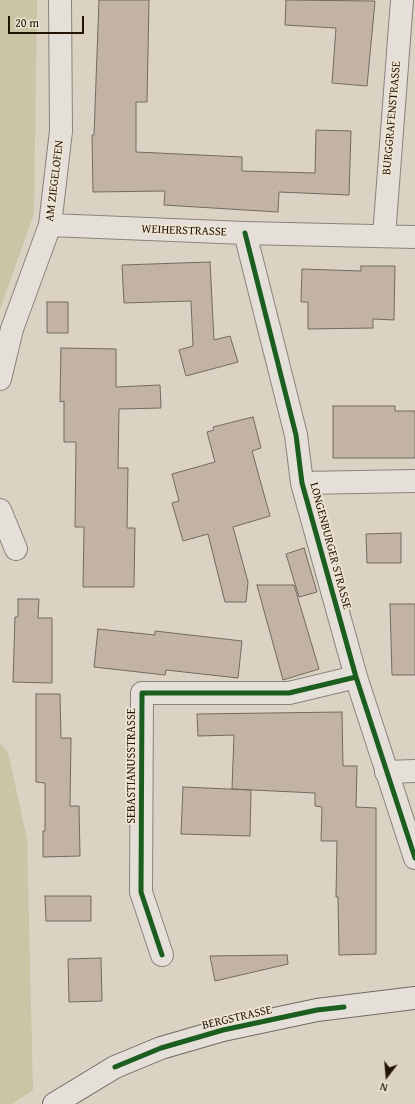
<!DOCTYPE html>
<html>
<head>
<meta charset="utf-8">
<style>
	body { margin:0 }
	#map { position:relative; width:415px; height:1104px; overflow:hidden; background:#dbd2c4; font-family:"Gentium Book Plus",serif }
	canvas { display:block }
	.north { position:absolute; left:367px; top:1056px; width:40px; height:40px; -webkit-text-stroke:3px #ede4d3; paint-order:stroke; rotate:196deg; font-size:11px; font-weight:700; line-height:16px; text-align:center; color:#231406 }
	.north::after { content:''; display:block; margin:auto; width:14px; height:18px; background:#231406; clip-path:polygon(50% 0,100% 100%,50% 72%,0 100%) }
	.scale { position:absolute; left:8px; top:16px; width:76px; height:18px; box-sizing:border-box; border:2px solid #231406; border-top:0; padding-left:5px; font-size:12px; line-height:14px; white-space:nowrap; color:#231406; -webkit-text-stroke:3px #ede4d3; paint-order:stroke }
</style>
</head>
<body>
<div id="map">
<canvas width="415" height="1104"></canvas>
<div class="north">N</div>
<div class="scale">20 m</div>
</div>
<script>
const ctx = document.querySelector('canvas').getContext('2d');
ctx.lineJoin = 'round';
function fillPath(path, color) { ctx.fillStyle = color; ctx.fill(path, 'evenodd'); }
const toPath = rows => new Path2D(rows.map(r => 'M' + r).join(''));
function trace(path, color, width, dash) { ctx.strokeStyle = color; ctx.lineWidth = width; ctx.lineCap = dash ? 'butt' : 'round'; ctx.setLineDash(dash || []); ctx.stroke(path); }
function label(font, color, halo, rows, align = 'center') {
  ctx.font = font + ' "Gentium Book Plus",serif'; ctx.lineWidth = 3.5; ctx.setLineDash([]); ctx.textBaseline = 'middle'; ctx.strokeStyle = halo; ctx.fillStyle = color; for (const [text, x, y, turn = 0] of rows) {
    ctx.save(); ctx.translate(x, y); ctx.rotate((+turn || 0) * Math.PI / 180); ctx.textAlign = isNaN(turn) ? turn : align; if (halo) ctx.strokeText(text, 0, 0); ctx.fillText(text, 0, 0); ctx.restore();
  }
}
const green = toPath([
	[0,0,37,0,34,214,0,309],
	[0,743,8,752,27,839,33,1090,12,1104,0,1104]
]);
const building = toPath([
	[99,0,149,0,147,102,136,102,136,152,242,157,242,171,315,173,316,130,351,131,349,195,279,192,278,212,164,205,165,191,93,192,92,135,94,135,99,0],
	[286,0,375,1,367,86,332,83,336,28,285,25,286,0],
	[210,262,214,340,230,336,238,362,186,376,179,350,193,346,191,301,124,303,122,265,210,262],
	[361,266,395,266,394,320,373,319,373,328,308,329,308,302,301,302,302,269,361,271,361,266],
	[47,302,68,302,68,333,47,333,47,302],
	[61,348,116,349,116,387,160,385,161,408,119,409,118,468,128,468,127,528,135,528,134,587,83,587,84,527,75,527,76,442,64,442,64,401,60,402,61,348],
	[333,406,395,406,395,411,415,411,415,458,333,458,333,406],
	[253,417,261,448,252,451,270,516,233,527,248,582,246,602,225,602,208,534,183,541,172,503,179,501,172,474,215,462,207,432,214,430,213,427,253,417],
	[401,533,401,563,367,563,366,534,401,533],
	[304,548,317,592,299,597,286,554,304,548],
	[257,585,294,585,319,669,283,680,257,585],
	[18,599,39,599,38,618,52,618,52,683,13,682,15,617,18,617,18,599],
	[390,604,415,604,415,675,392,675,390,604],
	[98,629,155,635,155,631,242,641,238,678,166,670,165,675,94,667,98,629],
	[36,694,60,694,61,738,71,738,70,806,79,806,80,856,43,857,43,831,45,831,45,783,36,782,36,694],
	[342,712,343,766,357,766,356,807,376,808,376,954,339,955,338,897,336,897,337,841,321,841,322,807,315,806,315,793,232,789,234,735,198,736,197,714,342,712],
	[183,787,251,790,250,836,181,834,183,787],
	[45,896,91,896,91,921,46,921,45,896],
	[287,955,288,964,215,981,210,956,287,955],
	[101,958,102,1001,69,1002,68,959,101,958]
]);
const street = toPath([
	[50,225,245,233,415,237],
	[245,233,296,435,302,483,356,677,415,858],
	[384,236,402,0],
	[0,379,12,329,50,225,61,131,60,0],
	[302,483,415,481],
	[0,510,16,549],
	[386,772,415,771],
	[162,955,141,892,142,693,289,693,356,677]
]);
const secondary = toPath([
	[54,1104,115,1067,161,1048,223,1030,317,1010,415,998]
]);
const cycleway = toPath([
	[245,233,296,435,302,483,356,677,415,858],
	[162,955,141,892,142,693,289,693,356,677],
	[115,1067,161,1048,223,1030,317,1010,344,1007]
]);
const streetNames = [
	["BURGGRAFENSTRASSE",392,118,-85],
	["AM ZIEGELOFEN",55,181,-83],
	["WEIHERSTRASSE",184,231,2],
	["LONGENBURGER STRASSE",330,546,75],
	["SEBASTIANUSSTRASSE",132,766,-90],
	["BERGSTRASSE",237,1018,-13]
];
fillPath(green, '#c9c5a5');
fillPath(building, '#c3b3a5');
trace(building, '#716a60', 1);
trace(street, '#8b837a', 24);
trace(secondary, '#716a60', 24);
trace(street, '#e4dfd8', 22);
trace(secondary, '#e4dfd8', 22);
trace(cycleway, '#1b5e20', 5);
label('12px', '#231406', '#ede4d3', streetNames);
</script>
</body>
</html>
